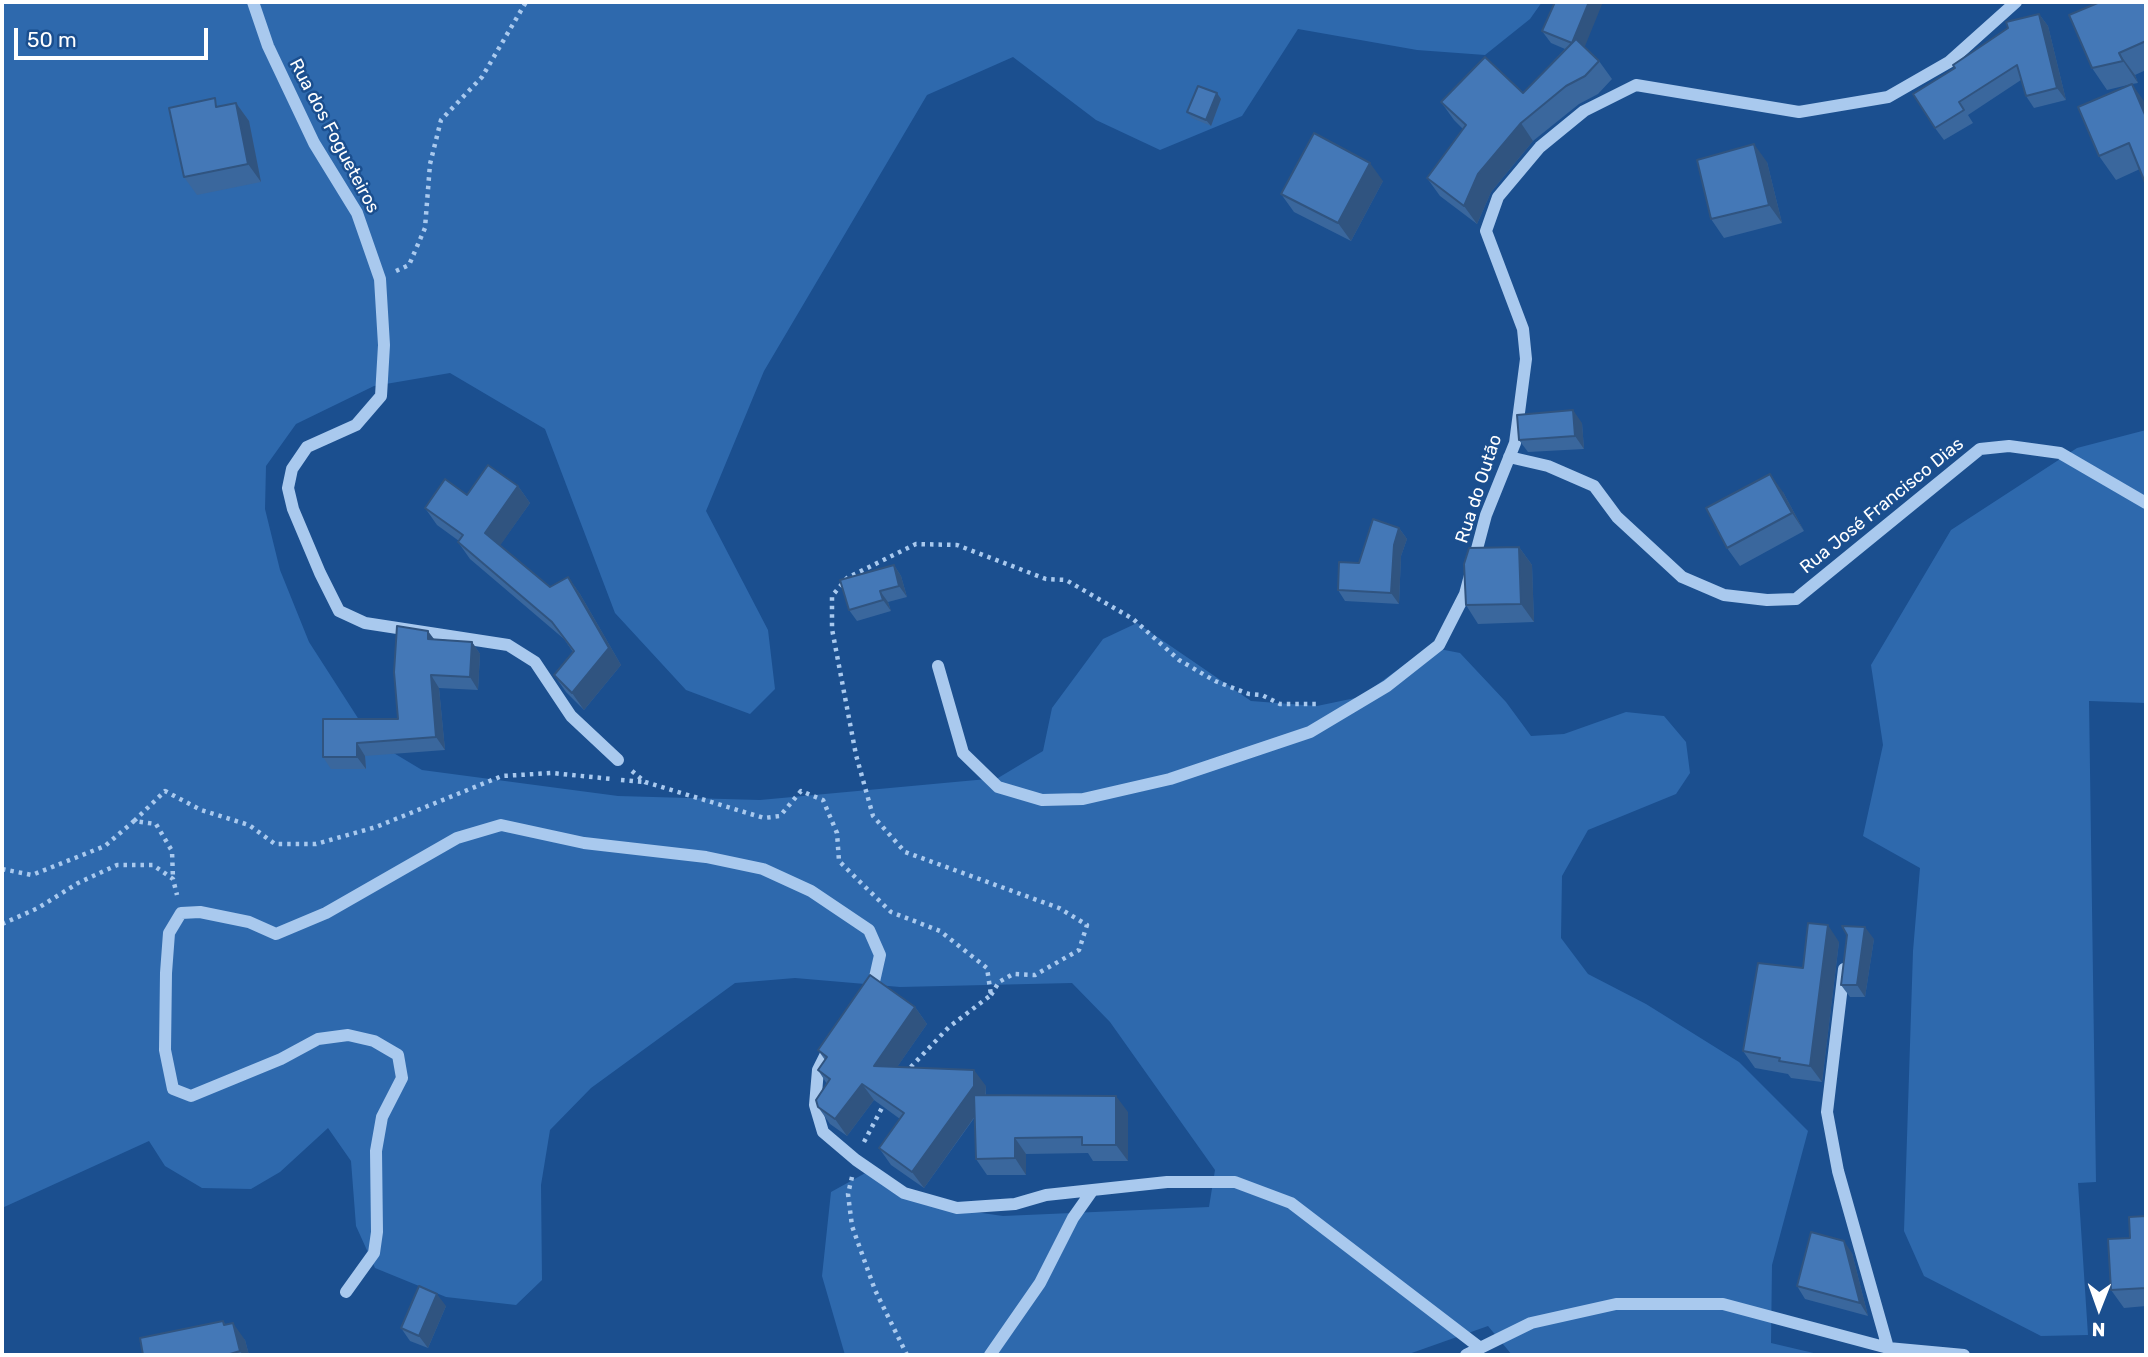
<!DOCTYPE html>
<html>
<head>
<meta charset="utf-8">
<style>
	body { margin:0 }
	#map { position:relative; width:2148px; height:1357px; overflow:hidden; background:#1b4f8f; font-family:Rubik,sans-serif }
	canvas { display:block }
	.frame { position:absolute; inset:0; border:4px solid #fff; pointer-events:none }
	.north { position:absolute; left:2064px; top:1273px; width:70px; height:70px; -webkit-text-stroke:5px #1b4f8f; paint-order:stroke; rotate:181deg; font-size:19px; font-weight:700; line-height:28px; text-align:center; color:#fff }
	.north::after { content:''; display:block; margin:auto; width:24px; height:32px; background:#fff; clip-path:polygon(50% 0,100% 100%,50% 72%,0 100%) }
	.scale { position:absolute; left:14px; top:28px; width:194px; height:32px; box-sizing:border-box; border:4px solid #fff; border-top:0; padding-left:9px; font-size:21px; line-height:24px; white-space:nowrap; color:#fff; -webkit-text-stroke:5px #1b4f8f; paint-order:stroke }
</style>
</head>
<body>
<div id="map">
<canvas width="2148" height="1357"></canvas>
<div class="frame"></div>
<div class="north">N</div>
<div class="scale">50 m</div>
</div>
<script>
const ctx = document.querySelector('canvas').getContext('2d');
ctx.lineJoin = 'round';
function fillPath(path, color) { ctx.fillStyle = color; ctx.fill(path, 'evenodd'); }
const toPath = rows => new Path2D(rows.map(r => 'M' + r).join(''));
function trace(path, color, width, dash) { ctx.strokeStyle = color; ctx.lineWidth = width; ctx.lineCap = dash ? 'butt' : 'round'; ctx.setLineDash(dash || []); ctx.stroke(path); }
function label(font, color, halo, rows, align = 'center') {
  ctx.font = font + ' Rubik,sans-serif'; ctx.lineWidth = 5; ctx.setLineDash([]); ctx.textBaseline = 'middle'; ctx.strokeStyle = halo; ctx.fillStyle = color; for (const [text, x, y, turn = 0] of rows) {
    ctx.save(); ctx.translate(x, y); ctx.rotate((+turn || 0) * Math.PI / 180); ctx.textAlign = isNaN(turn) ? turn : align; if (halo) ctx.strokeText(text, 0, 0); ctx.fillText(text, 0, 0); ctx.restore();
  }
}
const green = toPath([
	[2,2,1542,2,1530,19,1485,55,1417,50,1298,29,1242,116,1160,150,1096,120,1013,57,927,95,764,371,706,511,768,630,775,689,750,714,686,690,615,613,545,429,450,373,374,386,296,424,266,466,265,509,280,570,309,642,372,740,422,770,618,796,760,800,998,778,1043,751,1052,708,1103,639,1137,623,1251,701,1317,706,1360,697,1429,647,1460,653,1506,702,1531,736,1564,734,1626,712,1664,716,1686,742,1690,773,1676,794,1588,830,1562,876,1561,938,1588,974,1646,1004,1739,1062,1808,1131,1772,1265,1771,1343,1822,1355,1512,1355,1488,1326,1406,1355,845,1355,822,1276,831,1192,869,1171,926,1205,1003,1216,1209,1207,1215,1170,1110,1022,1072,983,900,987,795,978,735,983,591,1088,550,1130,541,1185,542,1280,516,1305,446,1297,375,1268,356,1226,351,1161,328,1128,280,1172,251,1189,202,1188,165,1166,149,1141,2,1208],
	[2146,430,2146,703,2089,701,2096,1182,2078,1183,2088,1335,2041,1336,1924,1276,1904,1231,1913,951,1920,868,1863,836,1883,745,1871,665,1951,530,2077,448]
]);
const path = toPath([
	[396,271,409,265,425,228,430,164,441,120,482,77,526,2],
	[632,771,645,782,764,818,780,816,801,791,823,800,837,833,839,861,856,878,891,912,940,931,987,968,991,995,949,1027,907,1071],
	[621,780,644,782],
	[134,821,165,791,201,810,249,825,275,844,316,844,376,827,502,776,552,773,612,779],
	[2,869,32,875,105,846,134,821,156,824,172,851,173,879],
	[2,924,38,908,78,883,117,865,153,865,173,879,177,895],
	[991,995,999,982,1013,974,1035,975,1079,950,1087,925,1059,908,905,852,873,816,856,755,832,629,832,596,847,578,916,544,957,545,1046,579,1066,580,1133,619,1179,660,1215,681,1249,694,1262,695,1280,704,1320,704],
	[864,1142,884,1104],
	[852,1177,848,1194,852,1226,875,1290,907,1355]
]);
const minor = toPath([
	[253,2,268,46,314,143,357,213,380,279,384,345,381,396,356,425,307,447,292,469,288,488,293,509,320,573,339,611,365,623,508,645,535,662,571,716,618,760],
	[1509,457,1548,466,1594,486,1617,517,1682,577,1724,595,1767,600,1796,599,1980,449,2009,446,2060,453,2146,503],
	[938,666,963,753,998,787,1042,800,1083,799,1170,779,1310,732,1387,686,1439,645,1465,594,1486,515,1515,443,1526,359,1523,329,1486,231,1498,197,1540,147,1584,111,1636,85,1799,112,1888,97,1949,62,2016,2],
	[1844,969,1827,1112,1838,1171,1888,1348],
	[831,1044,818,1070,815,1105,823,1132,856,1160,904,1193,957,1208,1015,1204,1046,1195,1167,1182,1235,1182,1291,1203,1479,1347],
	[346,1292,374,1253,377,1232,376,1151,382,1117,402,1078,398,1055,374,1041,348,1035,318,1039,281,1059,191,1096,173,1089,165,1050,166,973,169,933,181,913,200,912,249,922,276,934,326,913,457,838,501,825,584,843,706,857,763,869,811,891,869,930,880,955,871,995],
	[990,1355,1040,1283,1073,1218,1092,1191],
	[1466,1355,1531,1323,1616,1304,1723,1304,1888,1348,1964,1355]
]);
const wall = toPath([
	[2146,2,2146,70,2135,75,2138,83,2132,84,2140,169,2116,180,2099,156,2132,84,2107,90,2092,68],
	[2039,14,2048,26,2066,100,2034,108,2026,96,2021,80,1968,115,1973,123,1944,140,1935,128],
	[1542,31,1584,47,1599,61,1612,79,1598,94,1579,104,1533,141,1491,192,1477,224,1440,196,1427,178,1463,129,1454,120,1441,102,1523,93,1565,49,1551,43],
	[1221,99,1211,126,1192,118,1187,112],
	[236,103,249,121,261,182,197,195,184,177,220,106],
	[1767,162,1782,223,1724,238,1711,219],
	[1383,181,1351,241,1294,212,1281,194],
	[1582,423,1584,449,1528,452,1519,440],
	[518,486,530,503,500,545,550,587,568,577,580,594,621,665,584,710,566,692,554,675,573,652,564,639,470,559,458,542,459,541,437,525,425,508,467,495],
	[1783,492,1804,531,1740,566,1727,548],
	[1399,528,1407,539,1401,556,1399,604,1345,601,1338,590,1359,563],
	[1519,547,1532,565,1534,622,1478,624,1466,605],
	[894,565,901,576,907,597,888,602,891,611,857,621,849,610],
	[435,639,472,642,480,654,478,690,439,688,445,750,365,756,366,769,331,769,323,757,398,719],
	[1874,939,1865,997,1850,997,1841,985],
	[1839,942,1822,1082,1791,1078,1788,1074,1755,1068,1743,1051,1803,968],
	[915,1007,927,1024,897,1067,986,1086,986,1095,1128,1112,1128,1161,1093,1161,1088,1153,1026,1154,1026,1175,987,1175,976,1159,975,1117,924,1188,891,1165,879,1148,900,1119,874,1100,847,1136,830,1124,818,1107,827,1084,818,1070,825,1060,818,1050],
	[2146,1216,2146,1306,2124,1308,2111,1290,2130,1238],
	[1852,1253,1868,1316,1805,1299,1797,1286],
	[446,1306,428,1348,410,1341,401,1328],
	[223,1321,226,1325,245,1340,249,1355,143,1355]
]);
const shadedWall = toPath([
	[1589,2,1603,2,1581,56,1572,43],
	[2039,14,2048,26,2066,100,2057,88],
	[2119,53,2135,75,2138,83,2123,61],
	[2132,84,2146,104,2146,117],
	[1217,93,1221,99,1211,126,1206,120],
	[236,103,249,121,261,182,248,164],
	[1521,123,1533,141,1491,192,1477,224,1464,206,1478,174],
	[1754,144,1767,162,1782,223,1769,205],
	[1370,163,1383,181,1351,241,1338,223],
	[1573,410,1582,423,1584,449,1575,436],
	[1770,474,1783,492,1804,531,1792,513],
	[518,486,530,503,497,550,485,533],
	[1399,528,1407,539,1401,556,1399,604,1391,593,1394,545],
	[1519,547,1532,565,1534,622,1521,604],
	[894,565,901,576,907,597,899,586],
	[568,577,580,594,621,665,584,710,572,693,609,648],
	[880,591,888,602,891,611,883,600],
	[428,631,437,643,428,639],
	[472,642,480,654,478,690,470,677],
	[431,675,439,688,445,750,436,737],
	[357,743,365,756,366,769,357,757],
	[1828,925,1839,942,1822,1082,1810,1066],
	[1865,927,1874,939,1865,997,1857,985],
	[915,1007,927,1024,886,1083,874,1066],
	[974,1070,986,1086,985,1102,924,1188,912,1172],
	[862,1084,874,1100,847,1136,835,1119],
	[1116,1096,1128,1112,1128,1161,1116,1145],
	[1015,1138,1026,1154,1026,1175,1015,1158],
	[1844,1241,1852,1253,1868,1316,1860,1303],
	[437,1294,446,1306,428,1348,419,1336],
	[233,1323,245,1340,249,1355,243,1355,240,1351]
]);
const building = toPath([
	[1555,2,1589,2,1572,43,1542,31,1555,2],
	[2100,2,2146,2,2146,41,2119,53,2123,61,2092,68,2069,15,2100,2],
	[2039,14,2057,88,2026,96,2017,65,1959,102,1964,110,1935,128,1913,94,1955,68,1953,65,2008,28,2006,22,2039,14],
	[1576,39,1599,61,1585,76,1566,86,1521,123,1478,174,1464,206,1427,178,1466,125,1441,102,1485,57,1523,93,1576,39],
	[2132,84,2146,117,2146,185,2129,143,2099,156,2078,107,2132,84],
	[1198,86,1217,93,1206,120,1187,112,1198,86],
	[215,98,216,107,236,103,248,164,184,177,169,108,215,98],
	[1314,133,1370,163,1338,223,1281,194,1314,133],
	[1754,144,1769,205,1711,219,1697,160,1754,144],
	[1573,410,1575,436,1519,440,1517,415,1573,410],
	[488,465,518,486,485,533,550,587,568,577,609,648,572,693,554,675,574,651,552,622,458,542,463,535,425,508,445,479,467,495,488,465],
	[1770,474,1792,513,1727,548,1706,508,1770,474],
	[1373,519,1399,528,1394,545,1391,593,1338,590,1339,562,1359,563,1373,519],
	[1519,547,1521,604,1466,605,1464,564,1469,548,1519,547],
	[894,565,899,586,880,591,883,600,849,610,840,580,894,565],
	[397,626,428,631,428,639,472,642,470,677,431,675,436,737,357,743,357,757,323,757,323,719,398,719,394,672,397,626],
	[1808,923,1828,925,1810,1066,1779,1061,1780,1058,1743,1051,1758,963,1803,968,1808,923],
	[1842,926,1865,927,1857,985,1841,985,1847,935,1842,926],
	[870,975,915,1007,874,1066,974,1070,974,1086,912,1172,879,1148,904,1113,862,1084,835,1119,818,1107,816,1100,830,1079,818,1070,827,1057,818,1050,870,975],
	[974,1095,1116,1096,1116,1145,1082,1145,1082,1137,1015,1138,1015,1158,976,1159,974,1095],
	[2146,1216,2146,1288,2111,1290,2108,1239,2130,1238,2129,1217,2146,1216],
	[1811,1232,1844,1241,1860,1303,1797,1286,1811,1232],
	[419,1286,437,1294,419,1336,401,1328,419,1286],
	[223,1321,224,1325,233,1323,240,1351,230,1354,230,1355,143,1355,140,1338,223,1321]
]);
const streetNames = [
	["Rua dos Fogueteiros",334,136,62],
	["Rua do Outão",1479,489,-72],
	["Rua José Francisco Dias",1882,506,-39]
];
fillPath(green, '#2e69ad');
trace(path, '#a9c9ee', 4.5, [3.5, 5]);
trace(minor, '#a9c9ee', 12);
fillPath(wall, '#3a679d');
fillPath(shadedWall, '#305480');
fillPath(building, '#4478b7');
trace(building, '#305480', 2);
label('18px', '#fff', '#1b4f8f', streetNames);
</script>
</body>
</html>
